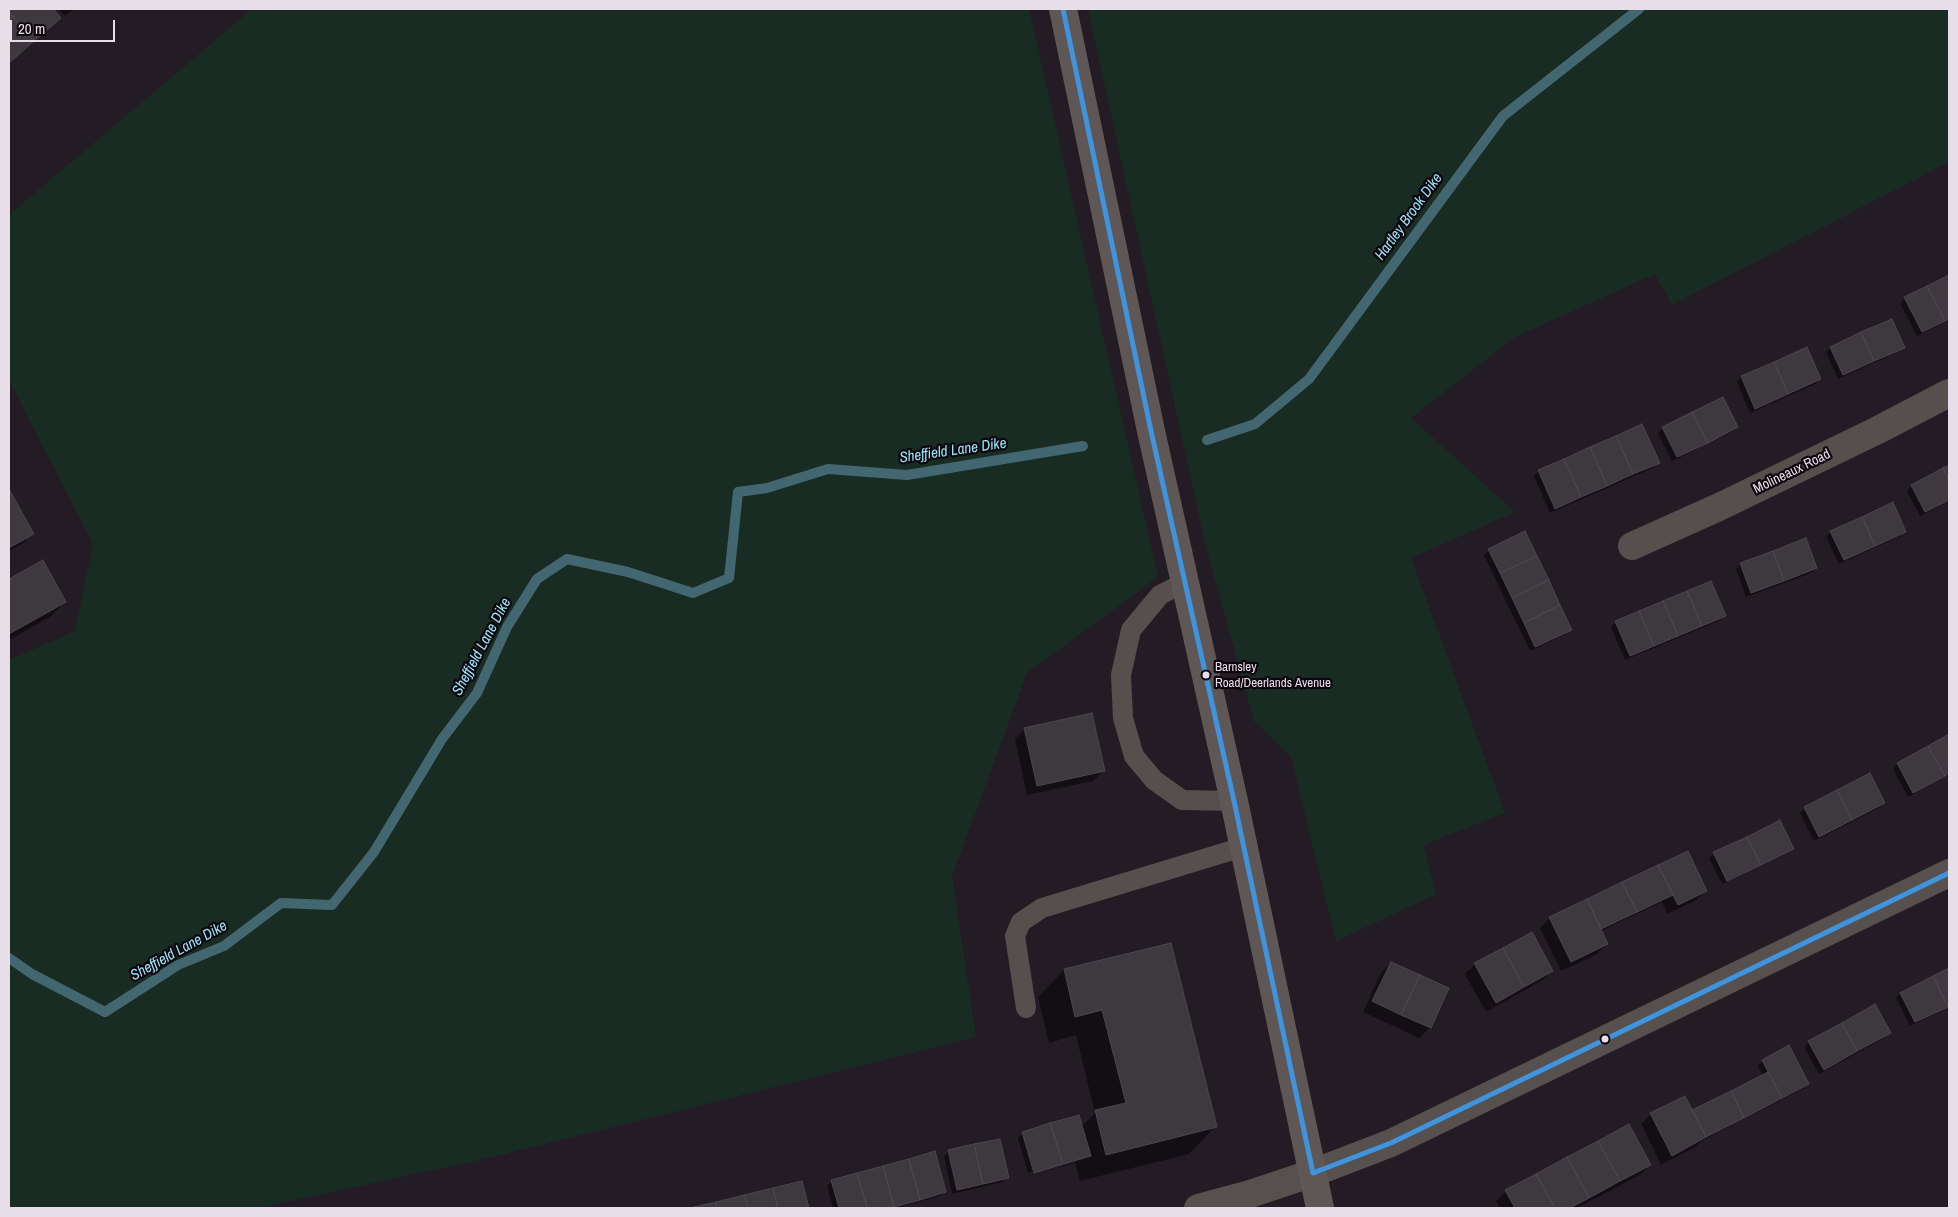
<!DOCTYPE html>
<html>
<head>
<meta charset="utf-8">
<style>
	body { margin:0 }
	#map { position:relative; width:1958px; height:1217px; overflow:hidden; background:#241c24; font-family:"Archivo Narrow",sans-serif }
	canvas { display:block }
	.frame { position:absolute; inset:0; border:10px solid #e8dee7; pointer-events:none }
	.scale { position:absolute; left:10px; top:20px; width:105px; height:22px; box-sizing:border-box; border:2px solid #e8dee7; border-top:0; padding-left:6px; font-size:15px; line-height:18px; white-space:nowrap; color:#e8dee7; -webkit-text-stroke:4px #0d070d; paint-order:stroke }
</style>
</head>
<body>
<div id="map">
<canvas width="1958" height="1217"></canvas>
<div class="frame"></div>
<div class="scale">20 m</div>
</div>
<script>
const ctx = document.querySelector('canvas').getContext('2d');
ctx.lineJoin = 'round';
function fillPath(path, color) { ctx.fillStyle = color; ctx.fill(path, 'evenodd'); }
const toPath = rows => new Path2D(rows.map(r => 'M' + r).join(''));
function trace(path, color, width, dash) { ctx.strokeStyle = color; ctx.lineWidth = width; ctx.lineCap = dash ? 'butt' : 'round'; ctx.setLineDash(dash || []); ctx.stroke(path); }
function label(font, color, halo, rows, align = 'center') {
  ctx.font = font + ' "Archivo Narrow",sans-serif'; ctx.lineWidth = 4.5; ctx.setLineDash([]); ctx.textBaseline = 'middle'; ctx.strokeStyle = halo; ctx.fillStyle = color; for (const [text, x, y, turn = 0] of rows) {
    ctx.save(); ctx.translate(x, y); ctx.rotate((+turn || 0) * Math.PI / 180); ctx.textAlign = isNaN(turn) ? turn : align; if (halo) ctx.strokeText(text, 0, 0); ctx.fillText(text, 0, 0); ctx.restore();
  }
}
const green = toPath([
	[252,9,1029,9,1158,577,1027,673,952,876,976,1037,484,1159,258,1208,9,1208,9,660,75,631,93,544,9,380,9,215],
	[1088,9,1949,9,1949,162,1672,305,1655,274,1515,337,1411,418,1515,512,1411,558,1505,813,1423,845,1436,894,1336,941,1291,757,1254,721,1205,543]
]);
const shadow = toPath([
	[12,9,52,9,59,18,9,63,9,11],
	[59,9,74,9,65,16],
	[1949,276,1949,320,1917,336,1900,303,1905,298],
	[1903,347,1898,352,1838,379,1826,352,1831,348],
	[1807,349,1820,379,1815,384,1750,413,1737,382,1741,377],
	[1737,427,1732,432,1672,461,1658,433,1663,428],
	[1658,463,1653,468,1550,513,1534,476,1539,471],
	[1949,466,1949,501,1920,516,1907,491,1911,486],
	[9,491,32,534,22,544,9,551],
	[1831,532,1905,532,1900,536,1839,564,1826,536],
	[1489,550,1571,629,1566,634,1530,651,1484,555],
	[43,562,65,602,50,617,9,640,9,581],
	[1741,564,1816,568,1811,573,1746,597,1736,569],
	[1724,616,1719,621,1625,660,1611,627,1616,622],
	[1025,729,1103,771,1093,781,1027,795,1015,739],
	[1949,736,1949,774,1908,797,1893,769,1897,764],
	[1869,775,1884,803,1879,808,1814,841,1800,813,1805,808],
	[1792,849,1788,853,1722,884,1709,858,1714,854],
	[1687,852,1706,890,1696,900,1667,914,1662,902,1601,931,1607,944,1597,954,1561,971,1540,928,1550,918],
	[1170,944,1215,1127,1189,1154,1080,1181,1075,1163,1029,1177,1075,1162,1075,1159,1028,1173,1018,1138,1023,1133,1081,1127,1095,1113,1076,1035,1049,1043,1038,997,1064,970],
	[1391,963,1447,989,1430,1028,1419,1038,1363,1012,1381,973],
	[1475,964,1552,971,1541,981,1486,1012,1465,974],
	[1949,970,1949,1007,1910,1026,1896,998,1900,994],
	[1889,1033,1884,1038,1819,1074,1804,1047,1809,1042],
	[1763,1061,1807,1084,1802,1089,1700,1142,1695,1147,1661,1165,1641,1124,1651,1114,1692,1113,1763,1076,1758,1066],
	[949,1151,1008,1177,1003,1182,952,1194,944,1156],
	[1650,1165,1640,1175,1577,1208,1500,1208,1496,1201,1506,1191],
	[832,1181,945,1192,940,1196,897,1208,833,1208,827,1186],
	[801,1182,807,1208,693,1208]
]);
const stream = toPath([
	[1207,440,1255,424,1309,379,1503,116,1639,9],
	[9,958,32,974,105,1012,178,965,224,946,281,903,332,905,374,852,442,739,477,693,507,627,537,579,567,559,628,572,693,593,729,578,738,492,767,488,828,469,907,475,1083,446]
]);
const building = toPath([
	[10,9,53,9,61,18,34,41,9,12,10,9],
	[9,12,34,41,9,63,9,12],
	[1949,275,1949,319,1945,321,1927,286,1949,275],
	[1927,286,1945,321,1922,332,1904,297,1927,286],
	[1892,319,1905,348,1874,361,1861,332,1892,319],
	[1861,332,1874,361,1843,375,1830,347,1861,332],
	[1807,347,1821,379,1788,394,1774,362,1807,347],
	[1774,362,1788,394,1755,409,1741,376,1774,362],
	[1723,397,1738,427,1708,443,1692,412,1723,397],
	[1692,412,1708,443,1677,457,1662,427,1692,412],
	[1642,424,1660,463,1633,474,1616,436,1642,424],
	[1616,436,1633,474,1607,486,1590,447,1616,436],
	[1590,447,1607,486,1581,497,1564,459,1590,447],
	[1564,459,1581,497,1555,509,1538,470,1564,459],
	[1949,465,1949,481,1943,468,1949,465],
	[1943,468,1949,481,1949,500,1925,512,1911,485,1943,468],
	[9,489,34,534,9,548,9,489],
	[1893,502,1906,532,1875,546,1862,517,1893,502],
	[1862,517,1875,546,1844,560,1830,531,1862,517],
	[1525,531,1537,556,1500,573,1488,549,1525,531],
	[1806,538,1817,568,1784,581,1773,551,1806,538],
	[1773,551,1784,581,1751,593,1740,563,1773,551],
	[1537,556,1549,580,1512,598,1500,573,1537,556],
	[43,560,66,602,9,634,9,579,43,560],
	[1549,580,1560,605,1524,623,1512,598,1549,580],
	[1711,581,1726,616,1702,626,1687,591,1711,581],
	[1687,591,1702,626,1678,636,1663,601,1687,591],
	[1663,601,1678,636,1654,646,1639,611,1663,601],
	[1560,605,1572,630,1535,647,1524,623,1560,605],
	[1639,611,1654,646,1630,656,1615,621,1639,611],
	[1092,713,1105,771,1037,786,1024,728,1092,713],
	[1949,734,1949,773,1945,776,1928,746,1949,734],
	[1928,746,1945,776,1913,793,1897,763,1928,746],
	[1870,773,1885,803,1852,820,1837,790,1870,773],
	[1837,790,1852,820,1819,837,1804,807,1837,790],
	[1780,820,1794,849,1761,865,1747,837,1780,820],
	[1747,837,1761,865,1727,881,1713,852,1747,837],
	[1688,851,1707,891,1678,905,1658,865,1688,851],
	[1658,865,1673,895,1637,912,1622,882,1658,865],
	[1622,882,1637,912,1601,929,1587,899,1622,882],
	[1587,899,1608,944,1571,962,1549,917,1587,899],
	[1532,932,1553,971,1524,987,1503,948,1532,932],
	[1171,943,1217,1127,1106,1155,1095,1110,1126,1103,1102,1010,1075,1017,1064,969,1171,943],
	[1503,948,1524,987,1496,1003,1474,963,1503,948],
	[1391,962,1420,975,1401,1015,1372,1001,1391,962],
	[1949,968,1949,1006,1948,1007,1933,976,1949,968],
	[1420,975,1449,988,1431,1028,1401,1015,1420,975],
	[1933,976,1948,1007,1915,1022,1900,993,1933,976],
	[1875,1004,1891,1033,1857,1051,1842,1023,1875,1004],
	[1842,1023,1857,1051,1824,1070,1808,1041,1842,1023],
	[1789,1045,1809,1084,1782,1098,1762,1060,1789,1045],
	[1768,1072,1782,1098,1744,1118,1731,1091,1768,1072],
	[1731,1091,1744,1118,1706,1137,1692,1110,1731,1091],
	[1685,1096,1706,1137,1672,1156,1650,1113,1685,1096],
	[1079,1115,1091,1156,1063,1164,1050,1123,1079,1115],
	[1050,1123,1063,1164,1034,1173,1022,1132,1050,1123],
	[1629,1124,1651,1165,1620,1181,1598,1141,1629,1124],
	[1000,1139,1009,1178,983,1184,974,1144,1000,1139],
	[1598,1141,1620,1181,1589,1198,1567,1157,1598,1141],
	[974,1144,983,1184,957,1190,948,1150,974,1144],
	[935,1151,946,1192,920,1200,909,1159,935,1151],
	[1567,1157,1589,1198,1570,1208,1555,1208,1536,1174,1567,1157],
	[909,1159,920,1200,894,1207,883,1166,909,1159],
	[883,1166,894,1207,867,1208,857,1173,883,1166],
	[857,1173,867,1208,839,1208,831,1180,857,1173],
	[1536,1174,1555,1208,1515,1208,1505,1190,1536,1174],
	[802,1181,809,1208,778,1208,773,1188,802,1181],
	[773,1188,778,1208,748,1208,744,1195,773,1188],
	[744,1195,748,1208,717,1208,716,1202,744,1195],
	[716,1202,717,1208,690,1208,716,1202]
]);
const lane = toPath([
	[1185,582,1160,595,1131,630,1121,675,1123,718,1134,756,1154,780,1182,800,1234,801],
	[1026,1008,1015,936,1021,922,1042,908,1243,847]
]);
const street = toPath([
	[1632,546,1719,507,1876,431,1949,393]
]);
const secondary = toPath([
	[1198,1208,1250,1194,1313,1173,1391,1143,1949,873]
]);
const primary = toPath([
	[1063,9,1151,431,1234,801,1320,1208]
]);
const bus1 = toPath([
	[1063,9,1151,431,1234,801,1313,1173,1391,1143,1949,873]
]);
const markers = [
	[1206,675,4.5,"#e8dee7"],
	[1605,1039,4.5,"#e8dee7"]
];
const busNames = [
	["Barnsley",1215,668],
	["Road/Deerlands Avenue",1215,684]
];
const streetNames = [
	["Molineaux Road",1792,472,-26]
];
const waterNames = [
	["Hartley Brook Dike",1409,217,-54],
	["Sheffield Lane Dike",953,451,-8],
	["Sheffield Lane Dike",482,647,-62],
	["Sheffield Lane Dike",179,951,-29]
];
fillPath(green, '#192c23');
fillPath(shadow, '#0007');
trace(stream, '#436770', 10);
fillPath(building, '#3e383f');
trace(building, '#4c464e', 1);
trace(lane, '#554f4e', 20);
trace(street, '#554f4e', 28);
trace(secondary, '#56504e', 28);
trace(primary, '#5e5755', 28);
trace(bus1, '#4094de', 5);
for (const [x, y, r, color] of markers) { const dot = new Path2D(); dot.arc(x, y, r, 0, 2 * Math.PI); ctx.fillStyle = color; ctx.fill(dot); trace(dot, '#0d070d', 2); }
label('13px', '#e8dee7', '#0d070d', busNames, 'left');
label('14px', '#e8dee7', '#0d070d', streetNames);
label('italic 15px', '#9ae4f8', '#0d070d', waterNames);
</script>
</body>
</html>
